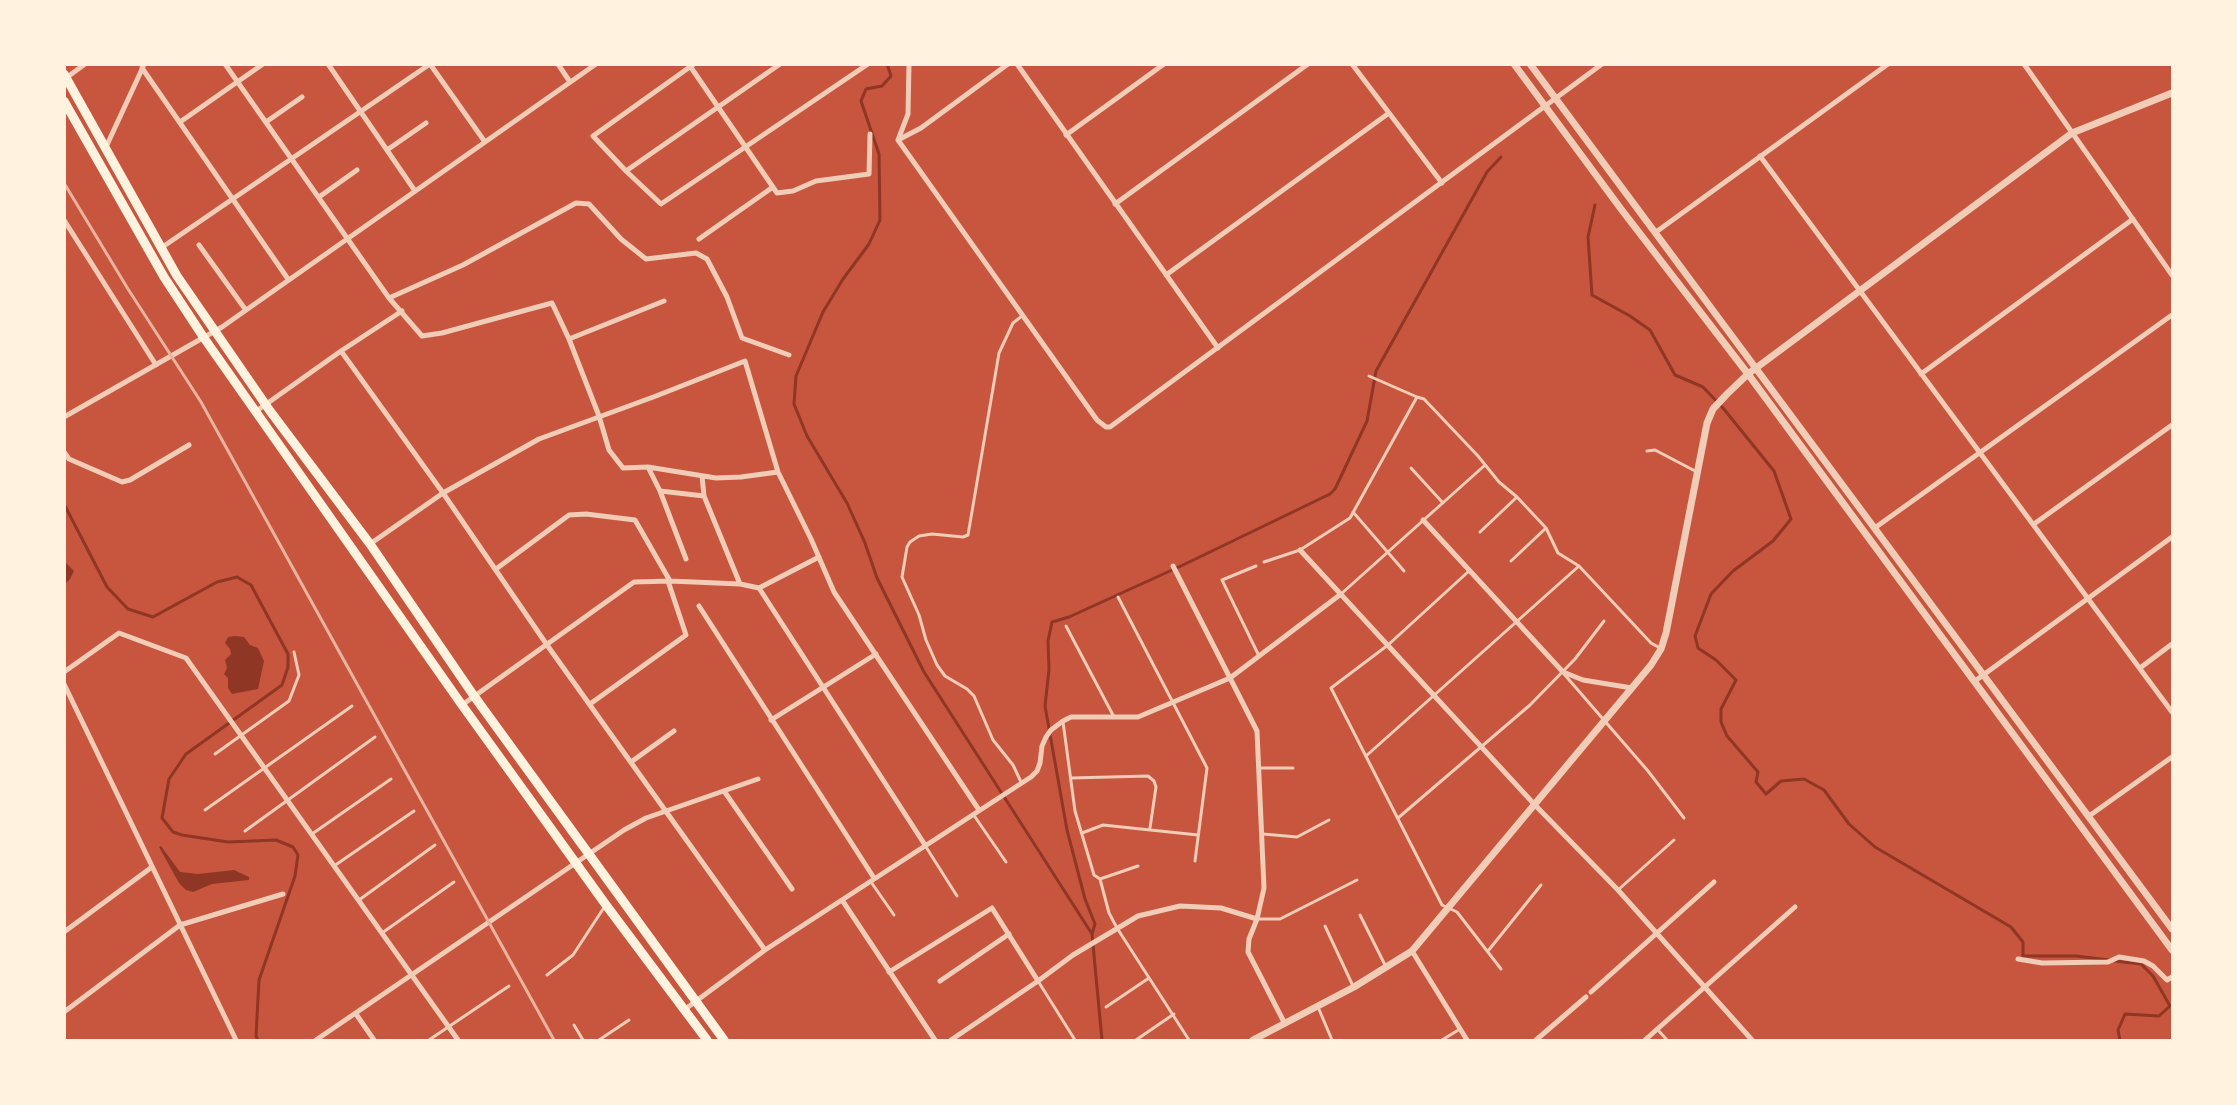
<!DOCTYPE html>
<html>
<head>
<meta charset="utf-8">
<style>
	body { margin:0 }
	#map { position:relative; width:2237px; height:1105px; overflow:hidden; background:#c8553d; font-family:"PT Serif",serif }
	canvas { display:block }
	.frame { position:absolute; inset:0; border:66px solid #fff3e0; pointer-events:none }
</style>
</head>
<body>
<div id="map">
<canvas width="2237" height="1105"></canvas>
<div class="frame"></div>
</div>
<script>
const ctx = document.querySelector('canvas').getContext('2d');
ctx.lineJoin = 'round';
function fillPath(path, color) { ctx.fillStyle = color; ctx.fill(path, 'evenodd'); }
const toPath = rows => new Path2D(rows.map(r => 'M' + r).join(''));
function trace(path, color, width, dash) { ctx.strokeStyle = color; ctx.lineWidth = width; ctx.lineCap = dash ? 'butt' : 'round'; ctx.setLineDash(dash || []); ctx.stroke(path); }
const water = toPath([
	[64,561,74,571,70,579,65,584],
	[235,636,244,637,250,645,258,648,264,661,258,689,232,694,228,688,228,678,224,674,227,668,225,660,231,654,230,649,225,643,228,637],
	[161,846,180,872,198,874,234,870,249,877,249,880,212,884,193,892,186,890,179,883,159,847]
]);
const stream = toPath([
	[887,64,891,76,882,86,866,89,861,101,879,154,880,220,869,244,843,279,823,312,796,376,794,404,807,436,847,503,865,543,877,578,924,672,1092,934,1102,1040],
	[1595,205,1588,237,1592,295,1630,316,1650,330,1675,375,1703,387,1723,408,1774,471,1791,519,1773,541,1733,571,1711,594,1695,636,1698,648,1716,660,1736,680,1721,709,1721,722,1727,736,1758,772,1756,782,1766,794,1781,781,1804,779,1824,790,1849,824,1875,847,2011,927,2023,942,2023,956,2076,956,2109,960],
	[64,504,107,587,128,609,153,617,217,582,237,577,251,585,288,654,288,667,282,685,186,754,169,779,162,818,173,832,182,835,228,842,276,840,293,847,298,855,295,876,259,980,256,1036,258,1040],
	[1092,934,1095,924,1085,899,1067,830,1045,706,1049,670,1048,641,1052,622,1069,617,1183,565,1330,494,1335,489,1367,421,1376,371,1487,172,1501,157],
	[2115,961,2141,964,2153,976,2170,1006,2159,1016,2125,1014,2118,1030,2120,1040]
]);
const service = toPath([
	[1369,376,1417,397],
	[1647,451,1655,450,1697,472],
	[1411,468,1443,503],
	[1353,512,1404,571],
	[1480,532,1517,497],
	[1511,561,1546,528],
	[1264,562,1300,550,1350,518,1417,397,1424,399,1478,456,1499,482,1517,497,1546,528,1558,553,1579,566,1651,643,1660,648],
	[1256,566,1222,580,1259,656],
	[1469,571,1388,645,1331,688,1442,905,1457,912,1501,969],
	[1341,594,1484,466],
	[1118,597,1207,768,1195,861],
	[1066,626,1114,717],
	[1564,674,1648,771,1684,818],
	[1063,722,1075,811,1094,875,1100,879,1109,913,1117,928,1189,1040],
	[215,754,289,701,299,675,294,652],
	[1366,756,1579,566],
	[1259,768,1293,768],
	[1071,778,1148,776,1154,781,1156,787,1150,828],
	[1021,782,1013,765,993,740,974,696,967,689,945,676,937,665,926,640,919,615,902,577,907,547,910,542,919,536,932,534,963,537,968,535,999,353,1013,323,1022,316],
	[205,810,352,706],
	[973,814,1006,862],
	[1398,818,1530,705,1575,659,1604,621],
	[245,831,375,737],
	[1082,833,1103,825,1198,835],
	[312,834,391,779],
	[1263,834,1297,837,1329,820],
	[926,847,957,896],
	[334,866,414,811],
	[1100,879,1138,866],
	[871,882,894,915],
	[1618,890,1674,840],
	[359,900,435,845],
	[1360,915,1386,967],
	[1257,919,1280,919,1357,880],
	[1325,926,1353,986],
	[382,933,454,882],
	[1488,951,1541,885],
	[547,975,573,955,605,906],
	[1038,981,1075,1040],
	[1106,1007,1149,978],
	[1318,1007,1332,1040],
	[574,1025,583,1040],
	[1657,1029,1667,1040],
	[429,1040,509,986],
	[599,1040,629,1020],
	[1136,1040,1174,1014],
	[1442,1040,1460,1029]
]);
const minor = toPath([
	[225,64,389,298,422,336,442,333,552,303,569,339,599,416,609,450,623,468,648,467,716,478,741,477,778,472],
	[328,64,415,191],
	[430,64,485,142],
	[558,64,570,82],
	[694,64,593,136,626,171,661,204,868,64],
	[909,64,908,114,898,140,1097,420,1106,427,1110,427,1602,64],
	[1017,64,1218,348],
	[1352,64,1442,183],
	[2024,64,2172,275],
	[690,66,777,193,793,191,816,181,869,174,870,134],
	[142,68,288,279],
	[66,78,85,64],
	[180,122,263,64],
	[266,122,302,97],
	[1066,135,1164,64],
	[898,140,921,128,1008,64],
	[106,147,143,67],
	[387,150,426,123],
	[1760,156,2172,712],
	[626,171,780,64],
	[319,197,357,170],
	[1115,204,1308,64],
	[64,220,156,365],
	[1656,232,1888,64],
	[699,239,773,187],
	[199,245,245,309],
	[161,248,430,64],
	[1166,275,1389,113],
	[389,298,463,265,576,203,589,204,621,239,646,259,696,253,707,259,727,297,742,338,789,355],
	[569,339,664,301],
	[341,351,443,493,547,645,765,950],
	[1921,374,2133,219],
	[255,412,341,351,402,311],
	[64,417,222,327,596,64],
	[64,452,69,459,122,482,130,480,189,445],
	[648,467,660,491,686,559],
	[702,476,704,496,740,584],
	[660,491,704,496],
	[1423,520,1563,672,1583,680,1632,688],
	[2034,524,2172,425],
	[1876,527,2172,315],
	[370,544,443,493,539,439,656,396,745,361,778,472,811,539,834,592,979,810],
	[1300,550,1534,804,1618,890,1752,1040],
	[1173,566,1257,731,1264,888,1257,919,1249,939,1248,952,1285,1024],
	[496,569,569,515,586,514,635,520,670,581],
	[759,588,925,845],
	[759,588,819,557],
	[699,606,874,878],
	[2140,668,2172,644],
	[64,672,119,633,186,658,458,1040],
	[1975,681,2172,537],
	[64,684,236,1040],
	[590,704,686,635,668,581],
	[462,705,634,582,670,581,740,584,759,588],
	[771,720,876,654],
	[631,762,674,731],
	[724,791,792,889],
	[2089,816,2172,757],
	[842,900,935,1040],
	[64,932,152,867],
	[1412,951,1467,1040],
	[2018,959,2042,963,2108,962,2119,957,2144,961,2153,966,2167,980,2172,977],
	[889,972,992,908,1038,981],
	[940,981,1009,934],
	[1591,992,1714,882],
	[684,1010,765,950,1031,777,1037,771,1040,763,1042,746,1046,737,1051,730,1063,721,1071,717,1138,717,1230,678,1341,594],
	[64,1012,180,925,283,894],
	[356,1014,374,1040],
	[316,1040,624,830,646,818,758,779],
	[951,1040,1038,981,1073,955,1138,916,1180,906,1221,908,1257,919],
	[1536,1040,1586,997],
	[1645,1040,1795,907]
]);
const tertiary = toPath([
	[1514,64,1621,209,1748,374,2172,950],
	[1530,64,2172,929],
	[1253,1040,1354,987,1412,951,1651,665,1661,649,1666,633,1707,423,1713,409,1727,394,1748,374,2072,133,2172,93]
]);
const primary = toPath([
	[64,74,177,276,270,411,370,544,474,696,724,1040],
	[64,101,164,277,204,338,462,705,606,905,707,1040]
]);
const rail = toPath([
	[64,183,128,289,201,402,554,1040]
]);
fillPath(water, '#8f3625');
trace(stream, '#8f3625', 3);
trace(service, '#f1ccb7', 3);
trace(minor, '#f1ccb7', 5);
trace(tertiary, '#f1ccb7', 7);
trace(primary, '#fff3e0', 9);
trace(rail, '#e9b49f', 3);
</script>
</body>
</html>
